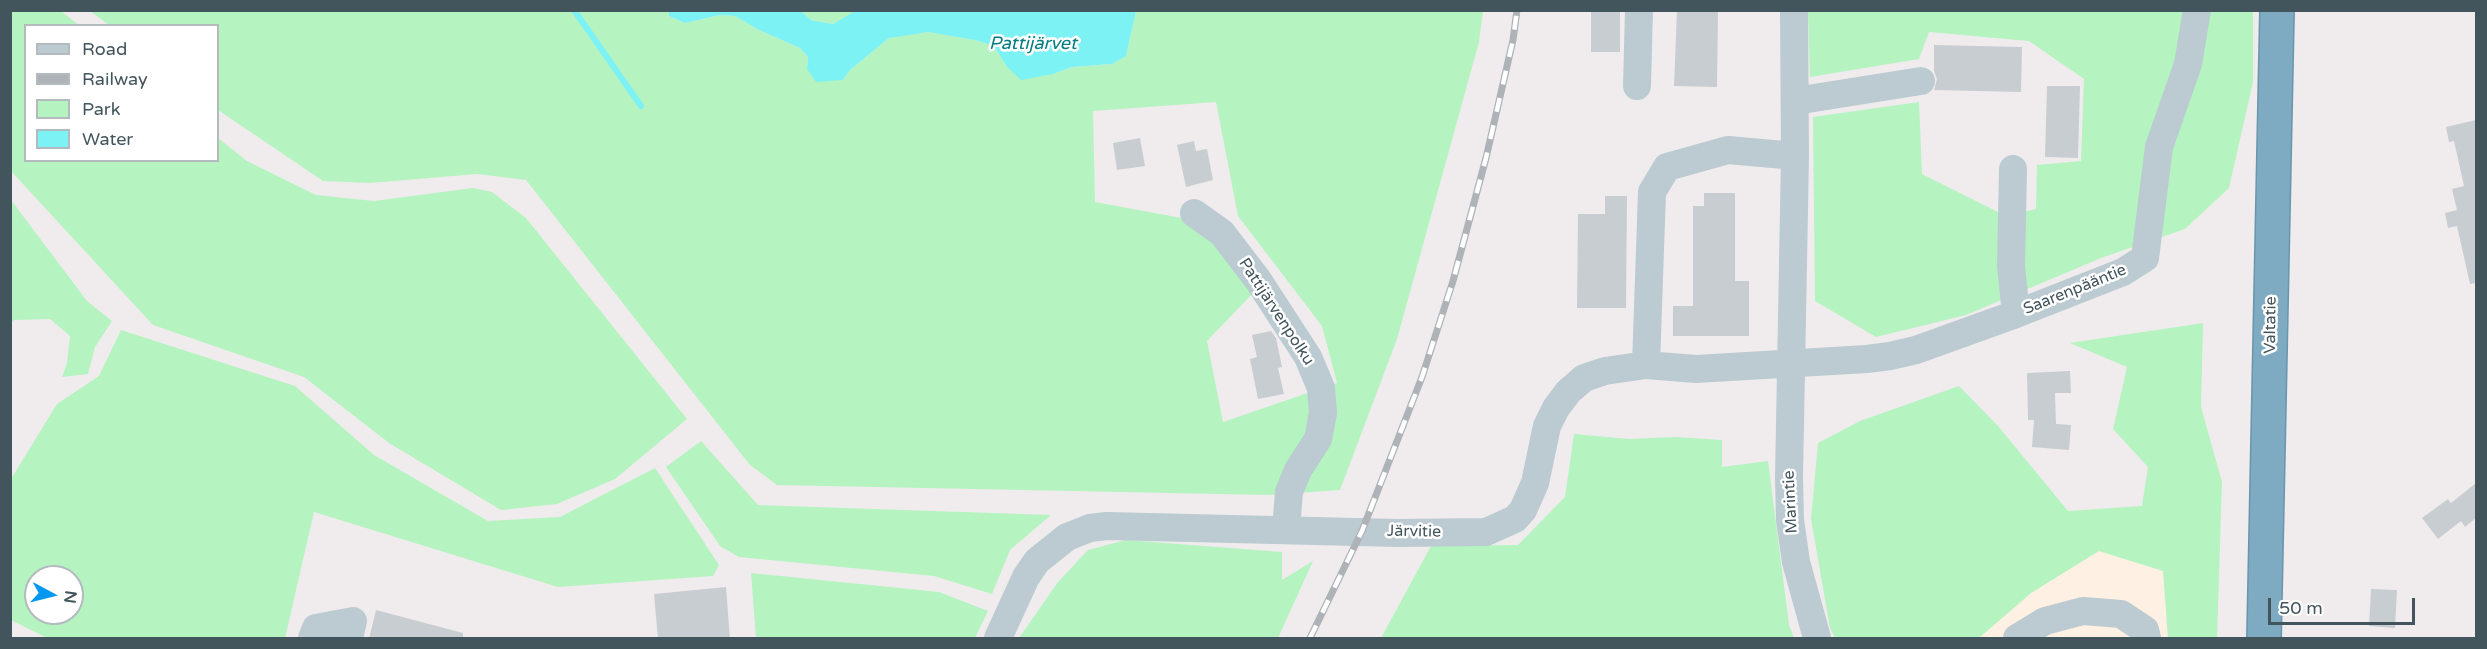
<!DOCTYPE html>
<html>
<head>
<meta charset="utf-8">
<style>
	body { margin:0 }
	#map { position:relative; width:2487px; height:649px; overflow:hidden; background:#f0eced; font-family:"Varela Round",sans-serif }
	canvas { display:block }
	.frame { position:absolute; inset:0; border:12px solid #43555c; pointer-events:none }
	.legend { position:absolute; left:24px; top:24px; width:195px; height:138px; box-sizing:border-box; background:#fff; border:2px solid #b4bbbe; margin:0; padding:8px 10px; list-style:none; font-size:18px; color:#43555c }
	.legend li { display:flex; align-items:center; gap:12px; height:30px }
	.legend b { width:30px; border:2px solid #b4bbbe }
	.north { position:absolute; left:24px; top:565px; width:60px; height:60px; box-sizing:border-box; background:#fff; border:2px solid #b4bbbe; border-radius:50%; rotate:97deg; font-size:16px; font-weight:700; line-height:24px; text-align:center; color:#43555c }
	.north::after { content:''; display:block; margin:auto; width:21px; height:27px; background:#0698f0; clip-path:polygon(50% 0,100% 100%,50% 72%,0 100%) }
	.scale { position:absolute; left:2268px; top:598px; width:147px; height:27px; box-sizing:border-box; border:3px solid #43555c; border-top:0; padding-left:8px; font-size:18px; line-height:21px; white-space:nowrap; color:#43555c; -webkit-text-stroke:4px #fff; paint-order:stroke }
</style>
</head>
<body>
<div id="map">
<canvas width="2487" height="649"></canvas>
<div class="frame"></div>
<ul class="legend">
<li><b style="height:8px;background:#bbcbd1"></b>Road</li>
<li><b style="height:8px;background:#aeb3b8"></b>Railway</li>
<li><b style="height:16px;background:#b5f3c1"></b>Park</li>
<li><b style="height:16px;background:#7df2f5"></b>Water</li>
</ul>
<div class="north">N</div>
<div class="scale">50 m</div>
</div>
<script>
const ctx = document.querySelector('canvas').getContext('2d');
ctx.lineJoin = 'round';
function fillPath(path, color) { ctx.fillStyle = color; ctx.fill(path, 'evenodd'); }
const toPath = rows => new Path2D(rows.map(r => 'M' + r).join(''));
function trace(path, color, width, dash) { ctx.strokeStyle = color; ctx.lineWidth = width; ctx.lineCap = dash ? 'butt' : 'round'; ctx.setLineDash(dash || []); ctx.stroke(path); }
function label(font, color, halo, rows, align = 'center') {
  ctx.font = font + ' "Varela Round",sans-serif'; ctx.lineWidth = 5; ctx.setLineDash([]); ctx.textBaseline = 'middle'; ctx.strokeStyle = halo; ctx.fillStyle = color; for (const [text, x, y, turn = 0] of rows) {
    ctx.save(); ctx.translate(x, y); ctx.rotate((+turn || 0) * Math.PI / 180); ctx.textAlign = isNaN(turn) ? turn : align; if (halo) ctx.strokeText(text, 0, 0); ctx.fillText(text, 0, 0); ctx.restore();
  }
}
const commercial = toPath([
	[2099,551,2164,571,2168,638,1979,638,2031,593]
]);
const green = toPath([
	[11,10,61,11,79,25,26,26,26,160,218,160,218,138,247,161,316,195,374,201,473,188,492,192,526,218,687,419,615,479,557,504,501,510,389,443,304,377,153,325,11,171],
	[669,10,669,16,685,23,720,15,735,16,759,30,800,48,808,57,807,69,843,80,850,70,889,38,905,34,929,32,975,40,994,46,1007,67,1053,74,1072,67,1112,64,1126,56,1136,11,1483,11,1479,42,1397,339,1340,490,1268,495,777,485,750,465,526,180,477,174,370,183,323,181,218,110,218,26,109,25,90,11],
	[1216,102,1238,216,1322,326,1337,383,1223,422,1207,341,1255,291,1198,221,1095,202,1093,111],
	[801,11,857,11,833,24,811,20],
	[1808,11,2253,11,2253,82,2229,188,2185,229,2101,258,1966,315,1876,337,1815,301,1813,117,1919,102,1922,174,2006,216,2036,209,2037,165,2081,161,2084,79,2029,41,1929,32,1919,59,1810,77],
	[11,200,87,301,112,321,95,347,88,374,62,377,67,363,70,336,50,319,14,320,11,323],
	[2203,323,2201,407,2222,482,2217,638,2168,638,2163,571,2099,551,2031,593,1979,638,1835,638,1830,628,1811,519,1818,443,1860,421,1959,386,1998,426,2068,511,2142,506,2148,467,2113,429,2127,367,2070,343],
	[121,330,295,386,374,455,488,521,560,517,655,468,719,565,713,576,558,587,314,512,285,638,47,638,11,620,11,479,57,404,99,376],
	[36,577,72,577,72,613,36,613],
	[1574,434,1629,439,1675,437,1722,440,1722,467,1768,461,1789,625,1794,638,1381,638,1431,546,1518,545,1565,497],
	[701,441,758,505,1051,515,1010,550,992,594,934,576,739,557,720,546,666,467],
	[1126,540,1282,552,1282,580,1313,561,1278,638,1019,638,1058,582,1088,550],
	[751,573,939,592,988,611,975,638,756,638]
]);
const water = toPath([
	[669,10,801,11,811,20,833,24,857,10,1136,11,1126,56,1112,64,1072,67,1053,74,1021,80,1007,67,994,46,975,40,928,32,889,38,850,70,843,80,816,82,807,69,808,57,800,48,759,30,735,16,720,15,685,23,669,16]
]);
const stream = toPath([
	[574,10,641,106]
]);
const building = toPath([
	[1591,10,1620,10,1620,52,1591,52],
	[1677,10,1718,10,1717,87,1674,86],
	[1934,45,2022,47,2021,92,1934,90,1937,79,1934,71],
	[2047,86,2080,86,2078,158,2045,157],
	[2476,120,2476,283,2470,284,2457,226,2448,228,2445,213,2457,210,2452,189,2464,186,2454,141,2449,142,2446,127],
	[1140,138,1145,166,1117,170,1113,143],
	[1194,141,1196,151,1207,149,1213,180,1186,187,1177,145],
	[1704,193,1735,193,1735,281,1749,281,1749,336,1673,336,1673,306,1693,306,1693,206,1704,206],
	[1605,196,1627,196,1626,308,1577,308,1578,214,1605,214],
	[1271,331,1276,338,1282,367,1278,368,1284,394,1258,399,1250,359,1257,357,1252,335],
	[2070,371,2071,393,2055,393,2056,424,2071,425,2069,450,2032,447,2034,420,2028,420,2027,373],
	[2476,483,2476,518,2465,527,2461,521,2438,539,2422,518,2448,499,2451,503],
	[726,587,730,639,658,639,654,594],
	[2371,589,2397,590,2395,628,2369,626],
	[376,610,463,633,463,639,369,639]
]);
const minor = toPath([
	[1794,10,1795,156,1789,477,1790,520,1796,562,1817,638],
	[1637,86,1639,10],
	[1795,101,1921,81],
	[2013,169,2011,266,2016,314],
	[1194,213,1222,233,1258,280,1308,357,1321,388,1323,413,1318,439,1298,470,1289,492,1286,529],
	[1646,365,1652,192,1667,167,1728,150,1795,156],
	[312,638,316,628,353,621,349,638],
	[998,638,1026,577,1037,561,1067,537,1090,528,1107,526,1398,533,1486,532,1515,519,1523,510,1535,483,1547,426,1556,408,1568,392,1584,378,1605,371,1646,365,1696,369,1867,359,1890,356,1916,350,2016,314,2123,272,2145,258,2159,147,2188,64,2197,10],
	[2017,638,2045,621,2083,611,2121,614,2145,630,2147,638]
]);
const highway = toPath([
	[2264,638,2277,10]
]);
const rail = toPath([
	[1310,638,1362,531,1422,377,1453,281,1486,158,1513,40,1517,10]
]);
const streetNames = [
	["Saarenpääntie",2075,290,-22],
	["Pattijärvenpolku",1276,312,57],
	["Valtatie",2271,325,-89],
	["Marintie",1791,502,-93],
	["Järvitie",1414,532,1]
];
const waterNames = [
	["Pattijärvet",1033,44]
];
fillPath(commercial, '#fef0e2');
fillPath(green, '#b5f3c1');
fillPath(water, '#7df2f5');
trace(stream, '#7df2f5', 6);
fillPath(building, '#c8cdd2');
trace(highway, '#6996ad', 36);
trace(minor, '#bbcbd1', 28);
trace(highway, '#7eabc2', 33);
trace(rail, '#aeb3b8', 7);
trace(rail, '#fff', 4.5, [14]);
label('16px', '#43555c', '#fff', streetNames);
label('italic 18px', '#057e82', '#fff', waterNames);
</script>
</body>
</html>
